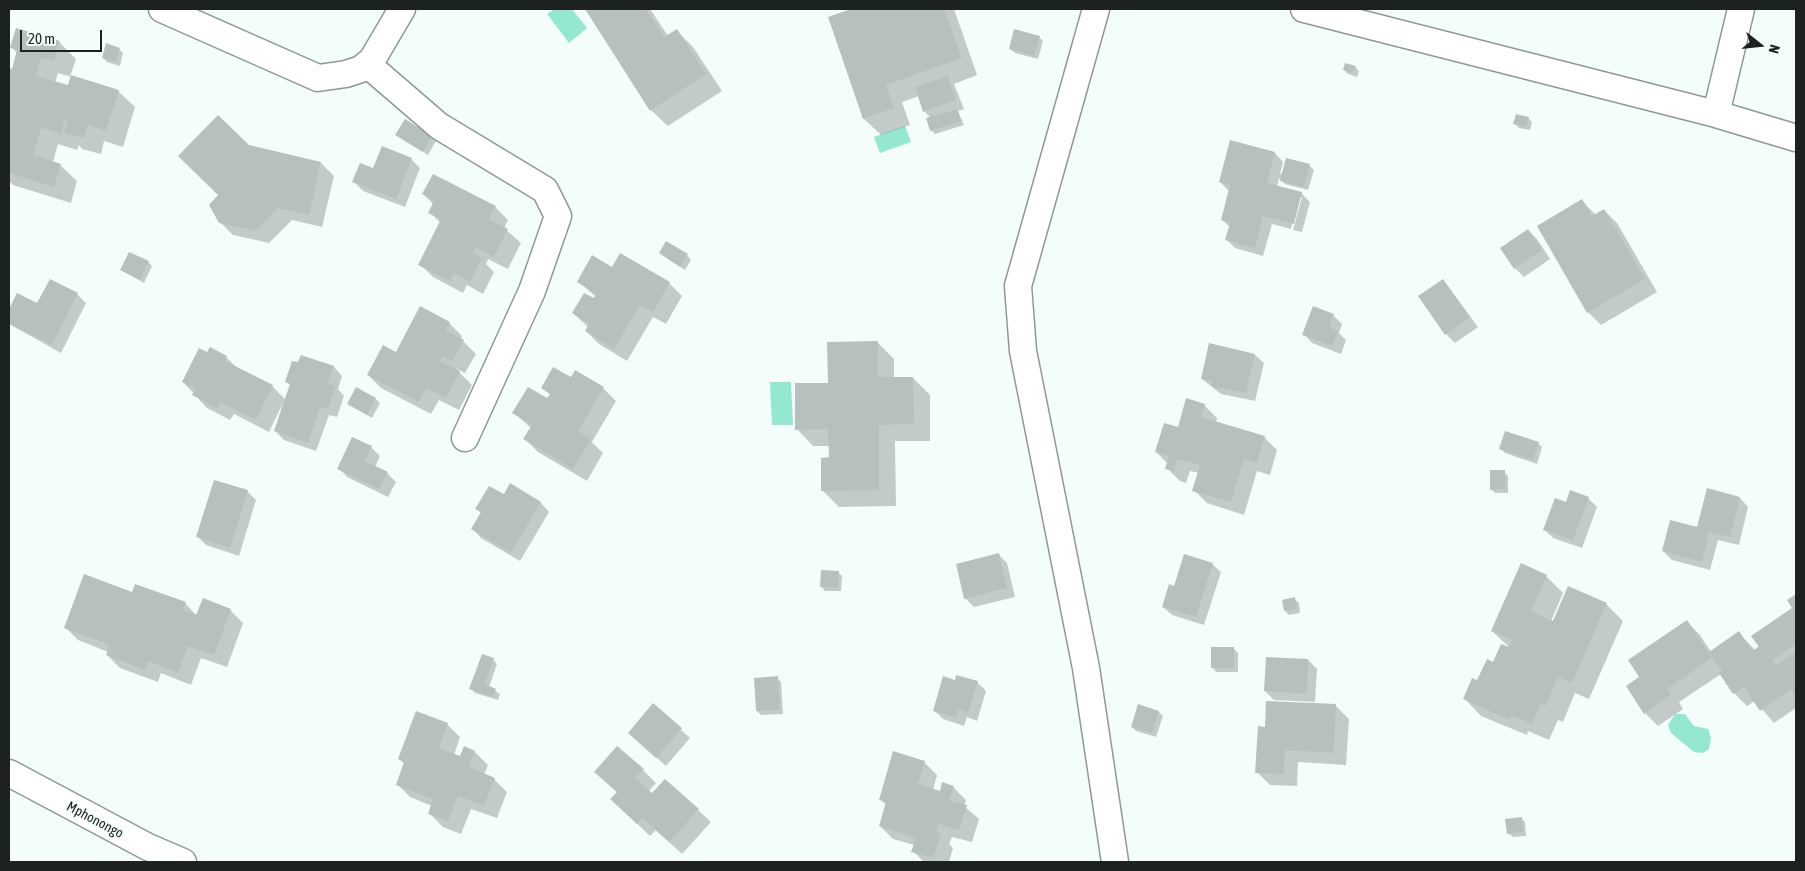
<!DOCTYPE html>
<html>
<head>
<meta charset="utf-8">
<style>
	body { margin:0 }
	#map { position:relative; width:1805px; height:871px; overflow:hidden; background:#f3fefb; font-family:"Asap Condensed",sans-serif }
	canvas { display:block }
	.frame { position:absolute; inset:0; border:10px solid #1d2120; pointer-events:none }
	.north { position:absolute; left:1735px; top:20px; width:50px; height:50px; -webkit-text-stroke:4px #f3fefb; paint-order:stroke; rotate:106deg; font-size:14px; font-weight:700; line-height:20px; text-align:center; color:#1d2120 }
	.north::after { content:''; display:block; margin:auto; width:18px; height:22px; background:#1d2120; clip-path:polygon(50% 0,100% 100%,50% 72%,0 100%) }
	.scale { position:absolute; left:20px; top:30px; width:82px; height:22px; box-sizing:border-box; border:2px solid #1d2120; border-top:0; padding-left:6px; font-size:15px; line-height:18px; white-space:nowrap; color:#1d2120; -webkit-text-stroke:4px #f3fefb; paint-order:stroke }
</style>
</head>
<body>
<div id="map">
<canvas width="1805" height="871"></canvas>
<div class="frame"></div>
<div class="north">N</div>
<div class="scale">20 m</div>
</div>
<script>
const ctx = document.querySelector('canvas').getContext('2d');
ctx.lineJoin = 'round';
function fillPath(path, color) { ctx.fillStyle = color; ctx.fill(path, 'evenodd'); }
const toPath = rows => new Path2D(rows.map(r => 'M' + r).join(''));
function trace(path, color, width, dash) { ctx.strokeStyle = color; ctx.lineWidth = width; ctx.lineCap = dash ? 'butt' : 'round'; ctx.setLineDash(dash || []); ctx.stroke(path); }
function label(font, color, halo, rows, align = 'center') {
  ctx.font = font + ' "Asap Condensed",sans-serif'; ctx.lineWidth = 4; ctx.setLineDash([]); ctx.textBaseline = 'middle'; ctx.strokeStyle = halo; ctx.fillStyle = color; for (const [text, x, y, turn = 0] of rows) {
    ctx.save(); ctx.translate(x, y); ctx.rotate((+turn || 0) * Math.PI / 180); ctx.textAlign = isNaN(turn) ? turn : align; if (halo) ctx.strokeText(text, 0, 0); ctx.fillText(text, 0, 0); ctx.restore();
  }
}
const water = toPath([
	[554,9,572,9,587,28,569,43,547,14],
	[905,126,911,142,880,153,874,137],
	[770,382,791,382,793,425,772,425],
	[1675,714,1685,714,1694,726,1708,729,1711,738,1709,749,1703,753,1694,752,1671,733,1668,725]
]);
const shadow = toPath([
	[586,9,650,9,668,36,677,31,693,47,722,91,668,126,651,110],
	[855,9,954,9,977,75,954,84,964,109,958,111,964,125,935,134,931,130,931,118,924,111,919,96,902,102,910,125,881,135,864,119,829,18],
	[1039,37,1043,41,1038,59,1015,53,1010,49],
	[59,42,76,59,70,76,118,91,135,107,123,147,104,141,101,154,82,149,79,145,77,150,58,144,53,162,60,165,77,181,71,203,13,185,9,181,9,69,13,70,17,53,12,47],
	[58,73,72,77,69,87,55,83],
	[119,49,123,53,120,66,107,62,103,58],
	[1355,67,1359,71,1357,77,1348,74,1344,70],
	[1528,118,1532,122,1530,130,1519,128,1515,123],
	[405,121,436,141,428,155,396,135],
	[1231,141,1275,153,1283,162,1280,174,1310,166,1314,170,1308,190,1285,184,1279,178,1277,187,1301,193,1310,202,1302,232,1293,230,1302,197,1299,197,1291,229,1272,224,1263,256,1235,248,1227,240,1230,227,1222,220,1229,191,1220,182],
	[248,146,321,163,334,176,322,227,292,220,269,243,233,235,220,222,219,195],
	[411,159,420,168,405,207,363,191,354,182],
	[423,194,495,207,508,220,504,228,521,243,508,269,488,259,486,264,494,272,483,294,467,285,463,293,433,277,420,264,441,223,430,213,434,205],
	[1582,201,1596,215,1604,210,1617,223,1657,292,1601,325,1588,312],
	[1528,230,1537,239,1550,259,1524,277,1515,268],
	[660,253,687,255,691,260,685,270],
	[621,255,669,283,682,296,666,324,653,317,627,361,599,344,586,331,588,327,573,313,596,297,579,282,613,269],
	[148,262,152,266,144,283,121,270],
	[1443,280,1478,327,1455,343,1446,334],
	[77,294,86,303,61,353,9,324,9,311,17,295,38,305],
	[1333,315,1342,324,1339,333,1346,340,1341,354,1312,343,1304,334],
	[449,323,462,336,461,339,476,354,465,373,455,368,472,385,459,410,439,400,431,414,381,388,368,375,397,353],
	[877,342,894,359,894,378,913,378,930,395,930,441,895,441,896,506,839,507,822,490,830,458,830,446,813,446,797,429,829,384],
	[1210,345,1255,355,1264,363,1255,401,1221,394,1202,379],
	[208,354,226,357,238,369,272,386,286,400,291,386,287,381,301,356,334,367,342,376,338,389,344,396,337,417,329,415,316,451,284,440,275,431,283,403,269,432,234,414,230,420,207,408,183,382],
	[571,379,603,388,616,401,592,442,603,453,587,481,538,452,525,439,531,428,514,413,548,400,551,395,543,387],
	[376,399,380,403,372,418,349,404],
	[1204,405,1217,418,1216,423,1264,437,1277,450,1270,475,1257,471,1244,515,1207,503,1194,490,1199,473,1190,471,1186,483,1180,481,1167,468,1168,464,1156,452],
	[1538,443,1542,447,1537,464,1505,453,1501,449],
	[371,447,380,456,375,467,387,473,396,482,388,497,347,477,339,468],
	[1504,472,1508,476,1508,493,1495,493,1491,489],
	[510,485,541,503,549,512,520,561,481,538,473,529,482,514,477,509,504,496],
	[247,491,256,500,239,556,206,545,198,537],
	[1588,498,1597,507,1582,548,1553,538,1545,530,1567,503],
	[1740,498,1748,507,1739,545,1718,540,1710,570,1672,560,1663,551],
	[999,555,1007,563,1015,597,974,607,965,598],
	[1212,564,1221,572,1204,625,1172,615,1163,607,1175,587],
	[838,572,842,576,841,591,825,591,821,586],
	[1546,576,1563,593,1551,621,1554,622,1606,604,1623,621,1589,699,1575,693,1563,722,1558,720,1549,740,1528,731,1527,735,1481,716,1465,699,1494,663,1510,648,1492,631],
	[133,593,185,603,197,616,230,610,243,623,227,667,201,658,191,685,161,673,158,682,120,668,107,655,108,652,78,640,65,627],
	[1796,595,1796,708,1774,723,1755,701,1747,706,1734,693,1721,674,1679,702,1683,709,1658,726,1645,713,1641,677,1687,622,1700,635,1711,652,1739,633,1755,650,1794,608,1788,601],
	[1294,599,1299,603,1300,613,1289,615,1285,611],
	[1234,649,1238,653,1238,672,1216,672,1212,667],
	[493,659,497,664,489,687,500,694,498,700,475,693,471,688],
	[1308,660,1317,669,1315,702,1274,700,1265,691],
	[777,678,781,682,783,714,761,715,757,711],
	[956,682,977,682,986,691,977,721,967,717,964,726,943,719,934,710],
	[653,705,690,738,666,766,638,741],
	[1336,706,1349,719,1346,765,1298,762,1297,786,1270,785,1257,772,1266,728],
	[1159,712,1163,716,1156,737,1136,731,1132,727],
	[447,724,460,737,454,755,461,758,475,752,488,765,484,775,494,779,507,792,497,818,471,809,461,834,443,827,430,814,432,806,410,797,397,784,405,764,399,759],
	[924,762,937,775,933,790,941,792,953,787,966,800,964,806,979,819,972,842,952,837,949,844,953,848,949,862,924,862,913,851,914,845,893,839,880,826,886,805,880,799],
	[643,770,656,783,648,792,698,810,711,822,682,854,656,830,650,836,625,812,618,793,609,785],
	[1521,818,1525,822,1526,836,1513,837,1508,833]
]);
const building = toPath([
	[585,9,646,9,664,37,677,29,706,74,650,111],
	[851,9,944,9,962,58,886,85,894,108,863,119,828,17],
	[16,28,60,41,54,61,41,57,36,76,68,85,71,75,119,90,106,131,88,125,84,138,64,133,68,120,65,119,61,134,41,128,33,155,61,164,54,187,9,173,9,68,12,69,17,50,10,48],
	[1014,29,1040,36,1034,56,1009,49],
	[106,43,120,48,116,62,102,58],
	[1345,63,1356,66,1353,73,1343,70],
	[948,76,956,100,923,112,915,87],
	[957,109,961,121,930,131,926,118],
	[1516,114,1529,117,1526,127,1513,124],
	[218,115,249,145,321,162,309,215,278,208,256,231,219,223,209,205,218,195,178,156],
	[405,119,432,136,423,152,395,135],
	[1230,140,1275,152,1267,183,1302,192,1294,224,1263,216,1255,248,1225,240,1230,223,1221,220,1230,185,1219,182],
	[382,146,412,158,396,199,352,182,360,163,373,168],
	[1286,158,1310,164,1304,187,1280,181],
	[433,174,496,206,489,219,508,229,494,257,475,247,472,253,482,258,470,282,454,273,450,281,418,265,441,219,428,213,434,201,422,194],
	[1582,199,1592,216,1604,209,1645,279,1587,313,1537,226],
	[1528,229,1542,250,1514,269,1500,248],
	[666,241,688,254,680,267,659,253],
	[129,252,149,261,140,280,120,270],
	[620,253,670,282,653,312,640,305,614,349,585,331,589,324,572,313,584,293,594,298,596,294,577,282,592,255,612,267],
	[50,279,78,293,52,345,9,323,9,309,17,293,37,303],
	[1443,279,1470,317,1445,335,1418,296],
	[420,306,450,322,446,330,464,340,452,361,443,356,440,361,460,371,446,398,426,388,418,402,367,375,383,345,396,352],
	[1313,306,1334,314,1329,327,1338,331,1332,346,1302,335],
	[878,341,878,377,913,377,914,424,879,425,879,490,821,491,821,458,829,457,828,429,795,430,795,383,828,383,827,342],
	[1209,343,1255,354,1246,393,1211,386,1212,381,1201,379],
	[210,347,227,356,225,361,273,385,256,420,220,402,217,408,192,395,196,389,182,382,199,348,207,352],
	[301,355,334,366,328,383,336,386,328,409,320,407,308,443,274,431,290,384,285,382,292,361,298,362],
	[553,367,571,377,575,370,604,387,578,431,591,439,573,469,523,439,532,425,512,413,528,387,547,398,550,394,541,388],
	[356,387,376,398,367,415,347,404],
	[1186,398,1205,404,1201,417,1265,436,1257,463,1244,459,1231,502,1192,491,1200,465,1177,459,1174,471,1165,469,1169,456,1155,452,1164,423,1178,427],
	[1505,431,1539,442,1533,460,1499,449],
	[352,437,372,446,365,461,388,472,379,489,337,469],
	[1490,470,1505,470,1505,489,1490,490],
	[214,480,248,490,230,548,196,537],
	[510,483,541,502,511,553,471,529,481,512,475,509,489,486,504,494],
	[1707,488,1740,497,1730,537,1709,532,1702,562,1662,551,1670,520,1697,527],
	[1570,490,1589,497,1573,540,1543,530,1555,498,1566,502],
	[999,553,1007,588,964,599,956,564],
	[1184,554,1213,563,1196,617,1162,607,1169,584,1174,586],
	[1521,563,1547,575,1531,611,1553,621,1568,586,1607,603,1572,683,1558,677,1546,706,1541,704,1532,724,1511,715,1510,720,1463,699,1472,678,1477,680,1487,659,1493,662,1501,644,1509,647,1512,640,1491,631],
	[821,570,839,571,838,588,820,587],
	[84,574,132,592,135,584,186,602,183,610,196,615,203,598,231,609,214,655,188,646,178,673,148,661,145,670,106,655,110,645,64,628],
	[1796,594,1796,644,1773,660,1776,665,1794,653,1796,658,1796,697,1791,689,1760,711,1744,687,1733,694,1719,673,1722,671,1709,652,1739,631,1752,651,1759,647,1751,636,1792,608,1787,600],
	[1295,597,1297,609,1284,611,1282,600],
	[1687,620,1712,658,1667,689,1671,695,1644,714,1626,686,1639,677,1628,660],
	[1211,647,1234,647,1234,668,1211,668],
	[482,654,494,658,485,684,496,689,493,697,469,689],
	[1266,657,1308,659,1307,694,1264,691],
	[956,675,978,681,968,713,958,709,956,718,933,711,943,676,955,680],
	[778,676,780,710,756,711,754,678],
	[1266,701,1336,704,1334,753,1285,750,1284,774,1255,773,1258,726,1265,727],
	[653,703,682,728,656,758,628,733],
	[1138,704,1159,711,1152,733,1131,727],
	[416,711,448,723,439,748,460,756,464,746,475,751,469,767,495,778,484,806,458,796,448,821,428,814,433,799,396,785,404,762,398,759],
	[617,746,644,769,635,778,652,793,665,779,699,809,669,842,642,818,637,824,610,799,617,792,594,772],
	[893,751,925,761,918,784,940,791,942,782,954,786,949,800,967,805,959,830,939,824,936,832,941,834,933,858,911,852,916,838,879,826,886,802,879,800],
	[1522,817,1523,832,1507,834,1505,819]
]);
const minor = toPath([
	[162,9,318,78,346,74,361,69,372,60,402,9],
	[1096,9,1018,286,1023,351,1086,668,1115,862],
	[1304,9,1716,114,1796,138],
	[367,64,439,126,545,190,558,216,532,291,465,438],
	[1716,114,1741,9],
	[9,773,148,847,183,862]
]);
const streetNames = [
	["Mphonongo",95,820,28]
];
fillPath(water, '#94e7d1');
fillPath(shadow, '#0003');
fillPath(building, '#b6c1bd');
trace(minor, '#8e9995', 29);
trace(minor, '#fff', 26);
label('14px', '#1d2120', '#f3fefb', streetNames);
</script>
</body>
</html>
